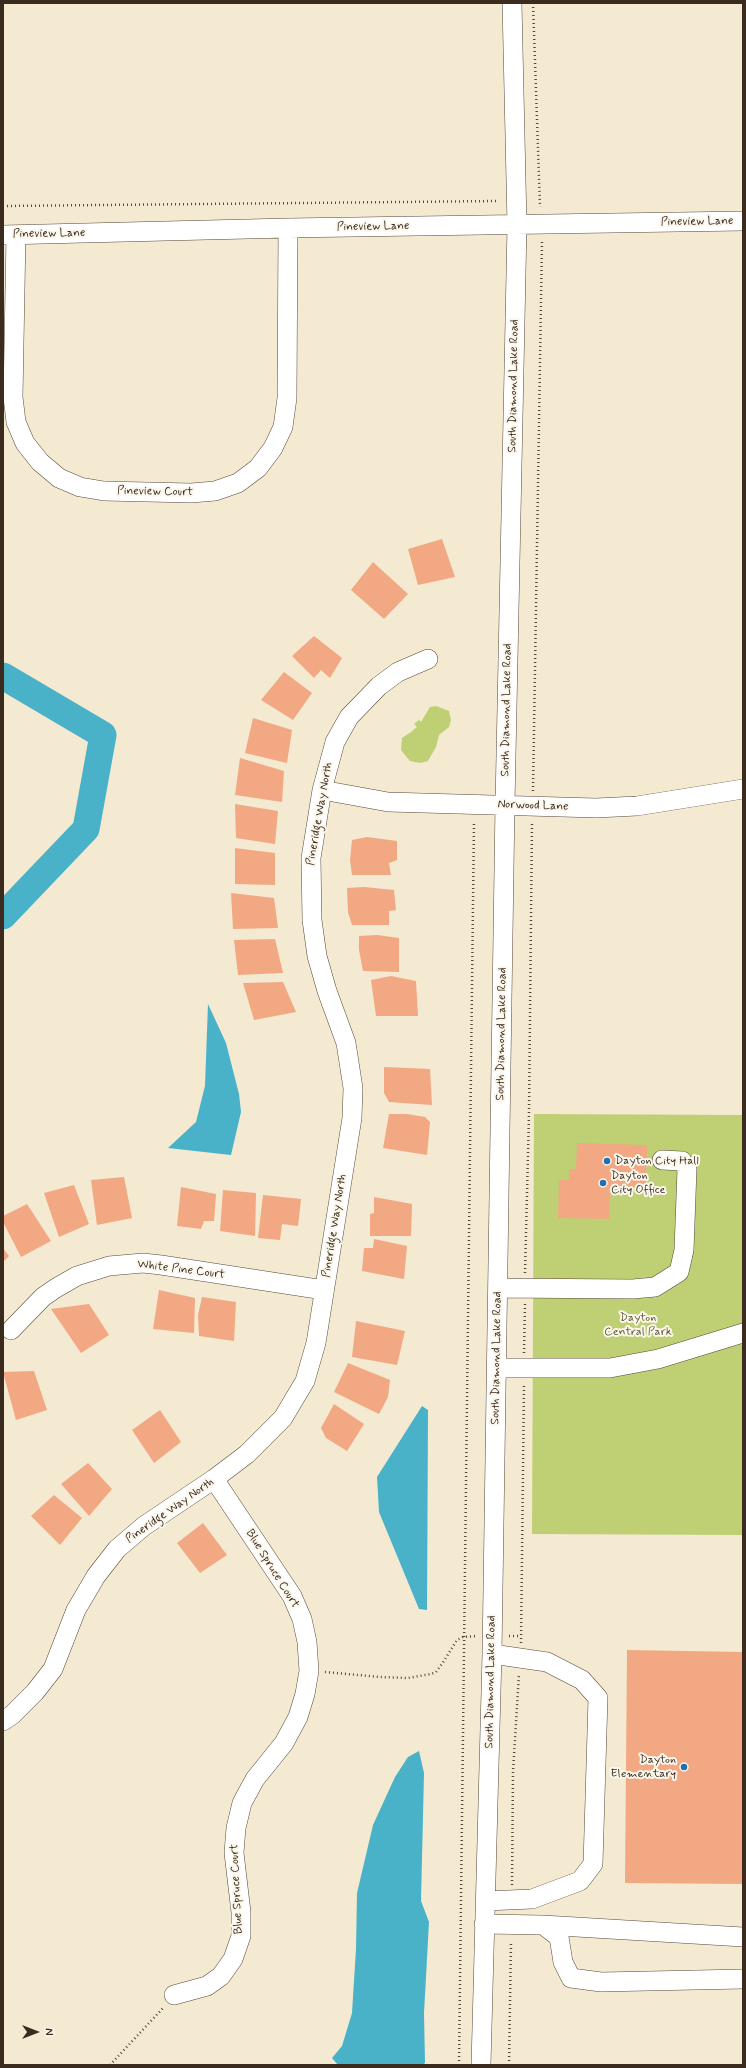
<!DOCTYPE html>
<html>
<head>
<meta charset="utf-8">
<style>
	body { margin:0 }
	#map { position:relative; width:746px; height:2068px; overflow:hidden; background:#f4e9d1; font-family:Mynerve,sans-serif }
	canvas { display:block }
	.frame { position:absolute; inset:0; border:4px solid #3b2a1e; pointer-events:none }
	.north { position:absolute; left:16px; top:2012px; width:40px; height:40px; -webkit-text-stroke:3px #fbf7ec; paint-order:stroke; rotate:90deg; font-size:11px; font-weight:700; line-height:16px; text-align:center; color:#3b2a1e }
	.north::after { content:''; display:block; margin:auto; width:14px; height:18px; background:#3b2a1e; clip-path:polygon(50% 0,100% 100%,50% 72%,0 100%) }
</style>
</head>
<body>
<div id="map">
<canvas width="746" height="2068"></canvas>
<div class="frame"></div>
<div class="north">N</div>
</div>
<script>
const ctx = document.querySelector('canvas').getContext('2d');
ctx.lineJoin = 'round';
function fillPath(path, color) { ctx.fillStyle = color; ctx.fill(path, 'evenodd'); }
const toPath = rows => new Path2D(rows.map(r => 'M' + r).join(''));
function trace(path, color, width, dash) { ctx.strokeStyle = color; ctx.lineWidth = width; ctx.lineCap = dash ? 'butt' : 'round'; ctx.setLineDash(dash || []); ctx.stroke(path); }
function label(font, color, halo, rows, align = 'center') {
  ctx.font = font + ' Mynerve,sans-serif'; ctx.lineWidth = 4; ctx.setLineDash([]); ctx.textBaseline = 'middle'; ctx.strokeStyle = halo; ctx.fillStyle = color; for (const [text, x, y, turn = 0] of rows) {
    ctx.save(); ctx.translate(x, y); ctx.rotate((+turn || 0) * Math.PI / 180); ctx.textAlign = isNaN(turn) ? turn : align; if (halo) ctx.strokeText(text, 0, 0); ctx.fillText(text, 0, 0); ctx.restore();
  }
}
const green = toPath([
	[436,706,449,711,451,720,449,727,439,735,436,747,428,761,420,763,410,761,401,750,402,738,411,732,417,727,414,724,419,720,421,722,430,707],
	[534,1114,743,1115,743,1535,532,1534]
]);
const water = toPath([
	[208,1004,226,1043,239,1094,241,1112,231,1155,168,1148,196,1122,205,1086],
	[422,1406,428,1410,427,1610,419,1609,379,1512,377,1477],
	[419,1751,424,1773,421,1901,429,1922,424,2013,425,2063,422,2065,338,2065,332,2058,342,2046,352,2013,356,1949,357,1893,373,1825,395,1777,408,1757]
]);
const river = toPath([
	[3,676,103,735,86,829,3,916]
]);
const building = toPath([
	[442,539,455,577,418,585,408,549],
	[373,562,408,594,384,619,351,590],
	[314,636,342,658,330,678,321,670,314,678,292,656],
	[284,672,312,693,293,720,261,700],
	[253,718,292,730,287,763,245,753],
	[240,758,284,771,282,802,235,795],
	[235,804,278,811,275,844,236,838],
	[367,837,397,841,397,860,389,863,391,875,352,875,350,860,352,840],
	[235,848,275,853,275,885,235,884],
	[364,887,394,890,396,910,389,911,389,925,352,925,348,912,347,888],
	[231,893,274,898,278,928,233,929],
	[377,935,399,938,399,972,363,971,359,950,359,936],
	[275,939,283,973,238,975,234,940],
	[391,976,416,981,418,1016,376,1016,371,980],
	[283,982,296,1012,254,1020,243,983],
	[384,1067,430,1069,432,1105,389,1102,384,1093],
	[389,1114,407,1114,425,1117,430,1122,427,1155,383,1148],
	[577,1143,647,1145,646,1187,611,1186,609,1219,558,1218,559,1180,569,1180,569,1169,576,1169],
	[124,1177,132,1218,97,1225,91,1180],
	[74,1185,89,1224,59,1237,44,1193],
	[181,1187,216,1194,214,1221,204,1221,201,1229,177,1226],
	[223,1190,256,1193,255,1236,220,1231],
	[263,1195,301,1199,298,1226,282,1224,280,1240,258,1238],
	[374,1197,412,1204,411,1236,370,1236,370,1214,374,1213],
	[27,1204,51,1241,21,1257,3,1222,3,1216],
	[374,1239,407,1246,404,1279,362,1271,364,1248,373,1248],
	[3,1248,9,1256,3,1262],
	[159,1290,195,1298,194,1333,153,1329],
	[202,1297,236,1302,234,1341,199,1336,198,1315],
	[89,1304,109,1335,81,1353,51,1309],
	[356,1321,405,1331,397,1365,352,1357],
	[348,1363,390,1380,388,1397,379,1414,334,1392],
	[34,1371,47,1410,16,1420,3,1372],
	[334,1404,364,1424,347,1451,326,1438,321,1428],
	[160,1410,181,1442,154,1463,132,1430],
	[88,1463,112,1489,89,1516,61,1484],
	[54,1495,82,1518,60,1545,31,1516],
	[203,1523,227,1555,200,1573,177,1543],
	[627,1650,743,1652,743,1884,625,1883]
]);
const path = toPath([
	[533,3,540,207],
	[3,206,499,201],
	[533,791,542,240],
	[525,1273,529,1114,532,822],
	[524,1353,525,1304],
	[509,1636,521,1636],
	[521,1643,524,1384],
	[325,1672,380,1677,408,1678,431,1674,436,1672,442,1664,457,1640,463,1637,476,1636],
	[512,1885,513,1772,519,1674],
	[110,2065,164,2007],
	[459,2065,474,821],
	[509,2065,511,1942]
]);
const minor = toPath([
	[3,235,288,228,743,221],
	[16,235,13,397,16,422,25,443,40,462,59,478,80,487,104,491,191,493,215,491,238,483,258,468,273,448,283,427,287,398,288,228],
	[322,790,388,802,596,808,637,806,743,789],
	[498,1288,633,1289,655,1287,679,1272,684,1250,687,1169,682,1161,662,1160],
	[11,1330,43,1297,56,1288,77,1276,109,1266,143,1263,161,1265,324,1290],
	[497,1368,610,1368,658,1359,743,1333],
	[3,1721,12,1715,35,1692,53,1669,76,1610,96,1576,117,1549,144,1526,214,1479,247,1454,283,1418,305,1381,316,1343,352,1118,353,1088,346,1043,327,991,317,956,312,920,311,858,322,790,335,742,349,717,379,686,398,672,428,659],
	[485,1901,532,1899,580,1881,593,1864,598,1698,582,1680,547,1662,492,1654],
	[484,1924,543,1925,743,1937],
	[543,1925,559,1937,563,1962,571,1978,601,1982,743,1979],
	[174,1995,207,1986,221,1976,233,1959,241,1936,241,1912,234,1853,236,1828,242,1803,255,1779,284,1743,298,1717,305,1694,309,1671,307,1642,302,1619,292,1596,214,1479],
	[481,2065,492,1654,505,804,517,225,512,3]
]);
const markers = [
	[607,1161,4,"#1f6fb2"],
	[603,1183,4,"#1f6fb2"],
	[684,1767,4,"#1f6fb2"]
];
const streetNames = [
	["Pineview Lane",697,222,-1],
	["Pineview Lane",373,227,-1],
	["Pineview Lane",49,234,-1],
	["South Diamond Lake Road",514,386,-89],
	["Pineview Court",155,492,1],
	["South Diamond Lake Road",507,710,-89],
	["Norwood Lane",533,806,2],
	["Pineridge Way North",320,814,-80],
	["South Diamond Lake Road",502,1034,-89],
	["Pineridge Way North",335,1226,-81],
	["White Pine Court",181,1270,7],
	["South Diamond Lake Road",497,1358,-89],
	["Pineridge Way North",170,1511,-35],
	["Blue Spruce Court",272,1569,58],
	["South Diamond Lake Road",491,1682,-89],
	["Blue Spruce Court",237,1889,-93]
];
const poiNames = [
	["Dayton City Hall",615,1161],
	["Dayton",611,1176],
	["City Office",611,1190],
	["Dayton",676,1760,"right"],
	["Elementary",676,1774,"right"]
];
const parkNames = [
	["Dayton",638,1318],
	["Central Park",638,1332]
];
fillPath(green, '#bed073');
fillPath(water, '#49b1c8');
trace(river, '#49b1c8', 27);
fillPath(building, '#f2a883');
trace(minor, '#574739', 20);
trace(path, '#574739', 2.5, [1, 3]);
trace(minor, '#fff', 19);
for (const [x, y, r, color] of markers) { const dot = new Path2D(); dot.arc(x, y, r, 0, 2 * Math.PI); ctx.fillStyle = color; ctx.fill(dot); trace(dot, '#fbf7ec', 1.5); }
label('12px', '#3b2a1e', '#fbf7ec', streetNames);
label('12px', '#3b2a1e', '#fbf7ec', poiNames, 'left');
label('12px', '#5c5433', '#fbf7ec', parkNames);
</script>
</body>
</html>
